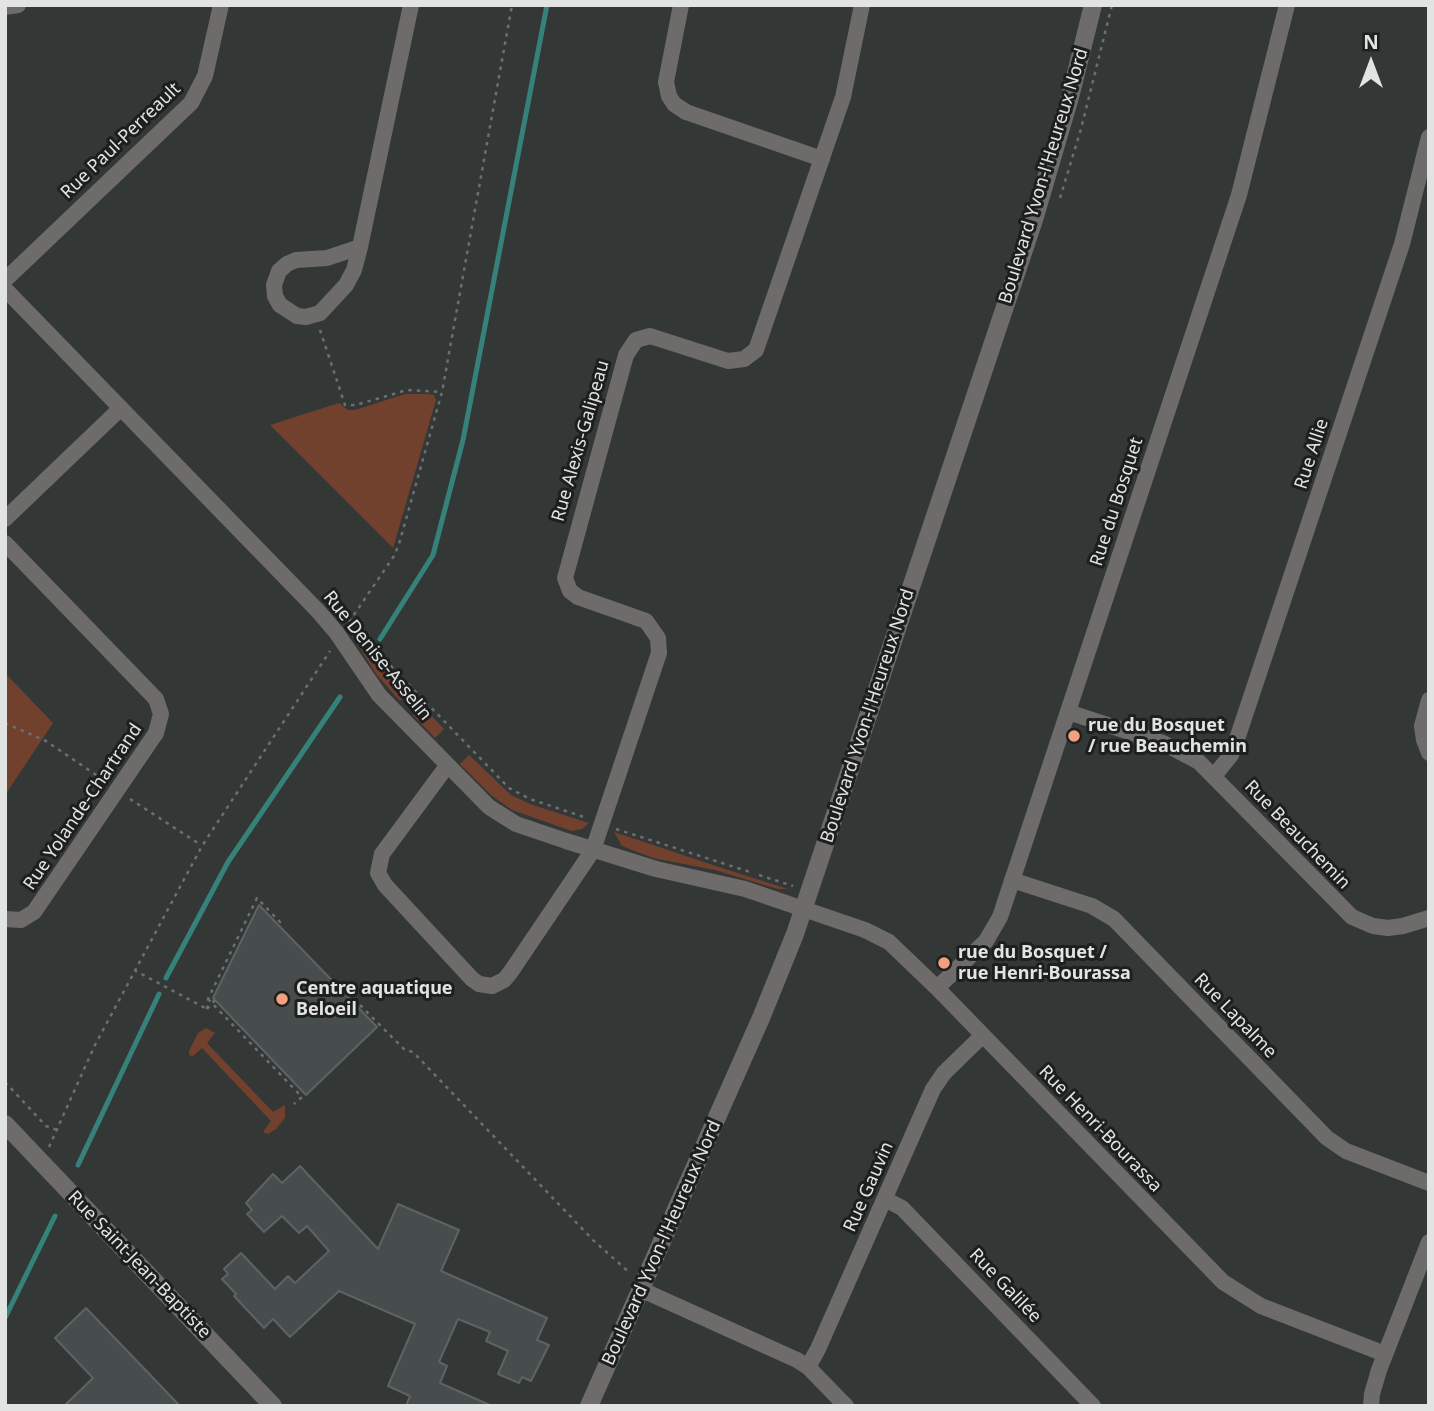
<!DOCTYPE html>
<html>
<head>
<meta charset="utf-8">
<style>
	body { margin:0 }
	#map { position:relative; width:1434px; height:1411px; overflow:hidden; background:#333837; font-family:"Noto Sans",sans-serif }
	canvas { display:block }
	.frame { position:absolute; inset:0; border:7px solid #e1e4e3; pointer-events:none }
	.north { position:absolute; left:1336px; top:28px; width:70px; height:70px; -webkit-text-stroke:5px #1c1f1e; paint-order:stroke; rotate:0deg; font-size:19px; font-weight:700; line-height:28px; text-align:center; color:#e1e4e3 }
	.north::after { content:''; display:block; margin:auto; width:24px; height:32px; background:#e1e4e3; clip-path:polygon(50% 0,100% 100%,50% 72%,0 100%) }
</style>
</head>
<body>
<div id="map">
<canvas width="1434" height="1411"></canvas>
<div class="frame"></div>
<div class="north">N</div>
</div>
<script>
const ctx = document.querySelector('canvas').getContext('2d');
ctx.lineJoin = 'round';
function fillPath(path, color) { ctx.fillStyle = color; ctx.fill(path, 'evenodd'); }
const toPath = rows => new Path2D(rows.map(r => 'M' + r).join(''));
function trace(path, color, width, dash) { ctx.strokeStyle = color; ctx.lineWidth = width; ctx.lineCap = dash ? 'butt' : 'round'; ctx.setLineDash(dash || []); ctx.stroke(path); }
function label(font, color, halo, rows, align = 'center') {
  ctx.font = font + ' "Noto Sans",sans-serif'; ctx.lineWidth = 6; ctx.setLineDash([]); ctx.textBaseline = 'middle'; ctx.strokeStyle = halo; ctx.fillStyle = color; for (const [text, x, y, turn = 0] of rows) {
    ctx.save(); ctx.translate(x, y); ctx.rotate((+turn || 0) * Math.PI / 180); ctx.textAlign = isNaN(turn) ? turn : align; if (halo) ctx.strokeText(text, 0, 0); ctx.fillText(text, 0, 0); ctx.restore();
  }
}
const green = toPath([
	[405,394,427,394,434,395,436,400,393,548,270,425,339,403,348,410,355,410],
	[348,629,410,693,400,701,376,674],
	[5,673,53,723,7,792,5,791],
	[422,706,444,729,435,738,413,715],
	[469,755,511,795,530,804,589,823,582,829,572,831,512,810,491,795,460,764],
	[614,832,725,869,788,889,778,889,715,870,653,858,622,846],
	[206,1028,215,1033,207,1043,273,1112,285,1105,285,1118,276,1129,268,1134,263,1132,271,1121,202,1048,193,1056,189,1055,189,1051,198,1033]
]);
const stream = toPath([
	[380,639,433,555,463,440,547,5],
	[166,978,228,862,340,697],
	[78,1165,159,994],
	[5,1318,55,1216]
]);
const building = toPath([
	[259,905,377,1027,306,1095,213,998,259,905],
	[300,1166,378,1249,398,1204,459,1230,441,1271,547,1318,537,1340,549,1345,531,1381,522,1377,519,1383,498,1374,508,1351,486,1341,490,1332,458,1319,439,1362,447,1366,440,1383,492,1406,406,1406,410,1396,388,1386,415,1324,339,1291,290,1337,273,1319,264,1328,234,1296,236,1294,222,1279,228,1274,224,1269,241,1253,275,1289,288,1276,295,1283,329,1251,307,1226,299,1233,282,1216,264,1232,247,1214,252,1210,246,1203,273,1174,282,1183,300,1166],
	[86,1308,180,1406,64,1406,93,1378,55,1338,86,1308]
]);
const path = toPath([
	[1060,198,1081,129,1112,5],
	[320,330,345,405,356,405,407,390,442,392],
	[349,622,394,556,399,544,442,392,512,5],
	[355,629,509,788,530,799,587,818],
	[5,723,46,741,105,781],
	[130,799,201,845],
	[616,829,750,872],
	[759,875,793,886],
	[134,970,207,1009],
	[208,999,302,1097,294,1104],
	[354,1003,356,1001,405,1050,413,1052,594,1241,630,1273],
	[207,1009,208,999,257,898,280,922,278,924],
	[207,1009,215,1000],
	[5,1082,46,1126,57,1130],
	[49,1147,95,1045,202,846,330,651]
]);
const minor = toPath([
	[681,5,666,82,669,96,674,104,686,112,822,159],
	[5,7,18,5],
	[360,247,411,5],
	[360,247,354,270,346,285,320,313,306,317,297,316,280,305,275,296,274,285,279,271,287,264,296,260,327,258,360,247],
	[5,280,191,103,205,76,221,5],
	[5,289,318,611,336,632,379,695,489,807,516,824,566,841,656,869,745,889,865,930,889,942,937,988,1223,1282,1261,1306,1385,1354],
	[5,519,121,408],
	[5,543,156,699,161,714,156,733,34,912,21,920,5,919],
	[1429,700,1422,726,1424,740,1429,753],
	[1068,712,1163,743,1199,762,1352,917,1373,926,1388,928,1403,926,1429,918],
	[447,766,382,854,378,873,385,885,472,979,479,984,492,986,504,980,510,973,593,850,659,653,658,638,646,621,578,597,570,591,565,578,626,355,636,340,650,336,728,361,744,359,756,350,843,97,862,5],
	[1214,776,1231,755,1236,742,1402,244,1429,137],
	[1012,880,1092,906,1114,919,1327,1138,1346,1151,1429,1183],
	[937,988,986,941,1000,917,1239,195,1287,5],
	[885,1199,902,1208,1093,1406],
	[642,1290,797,1360,808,1367,846,1406],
	[808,1367,818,1349,933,1089,944,1073,982,1036],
	[1371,1406,1372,1394,1379,1370,1429,1242]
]);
const tertiary = toPath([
	[5,1124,273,1406],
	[589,1406,761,1018,795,934,1034,220,1070,97,1093,5]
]);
const markers = [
	[1074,736,7,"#f2a080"],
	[944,963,7,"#f2a080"],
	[282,999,7,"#f2a080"]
];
const streetNames = [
	["Rue Paul-Perreault",121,141,-44],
	["Boulevard Yvon-l'Heureux Nord",1044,176,-73],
	["Rue Alexis-Galipeau",581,441,-74],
	["Rue Allie",1312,454,-72],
	["Rue du Bosquet",1117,502,-72],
	["Rue Denise-Asselin",377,656,51],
	["Boulevard Yvon-l'Heureux Nord",868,716,-72],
	["Rue Yolande-Chartrand",83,807,-56],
	["Rue Beauchemin",1297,835,46],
	["Rue Lapalme",1235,1016,46],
	["Rue Henri-Bourassa",1100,1129,46],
	["Rue Gauvin",869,1187,-66],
	["Boulevard Yvon-l'Heureux Nord",662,1243,-66],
	["Rue Saint-Jean-Baptiste",139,1265,46],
	["Rue Galilée",1005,1286,46]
];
const poiNames = [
	["rue du Bosquet",1088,726],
	["/ rue Beauchemin",1088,747],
	["rue du Bosquet /",958,953],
	["rue Henri-Bourassa",958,974],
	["Centre aquatique",296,989],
	["Beloeil",296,1010]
];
fillPath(green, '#72412e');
trace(stream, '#36827b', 5);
fillPath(building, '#474d4c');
trace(building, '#5d6362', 2);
trace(path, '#6b6f6e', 2.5, [3.5, 5]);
trace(minor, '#6e6c6b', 16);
trace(tertiary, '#6e6c6b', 18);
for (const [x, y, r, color] of markers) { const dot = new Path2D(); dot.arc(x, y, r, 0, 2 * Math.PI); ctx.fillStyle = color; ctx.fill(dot); trace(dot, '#1c1f1e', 2.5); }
label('18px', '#e1e4e3', '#1c1f1e', streetNames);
label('bold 18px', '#e1e4e3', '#1c1f1e', poiNames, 'left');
</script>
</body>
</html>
